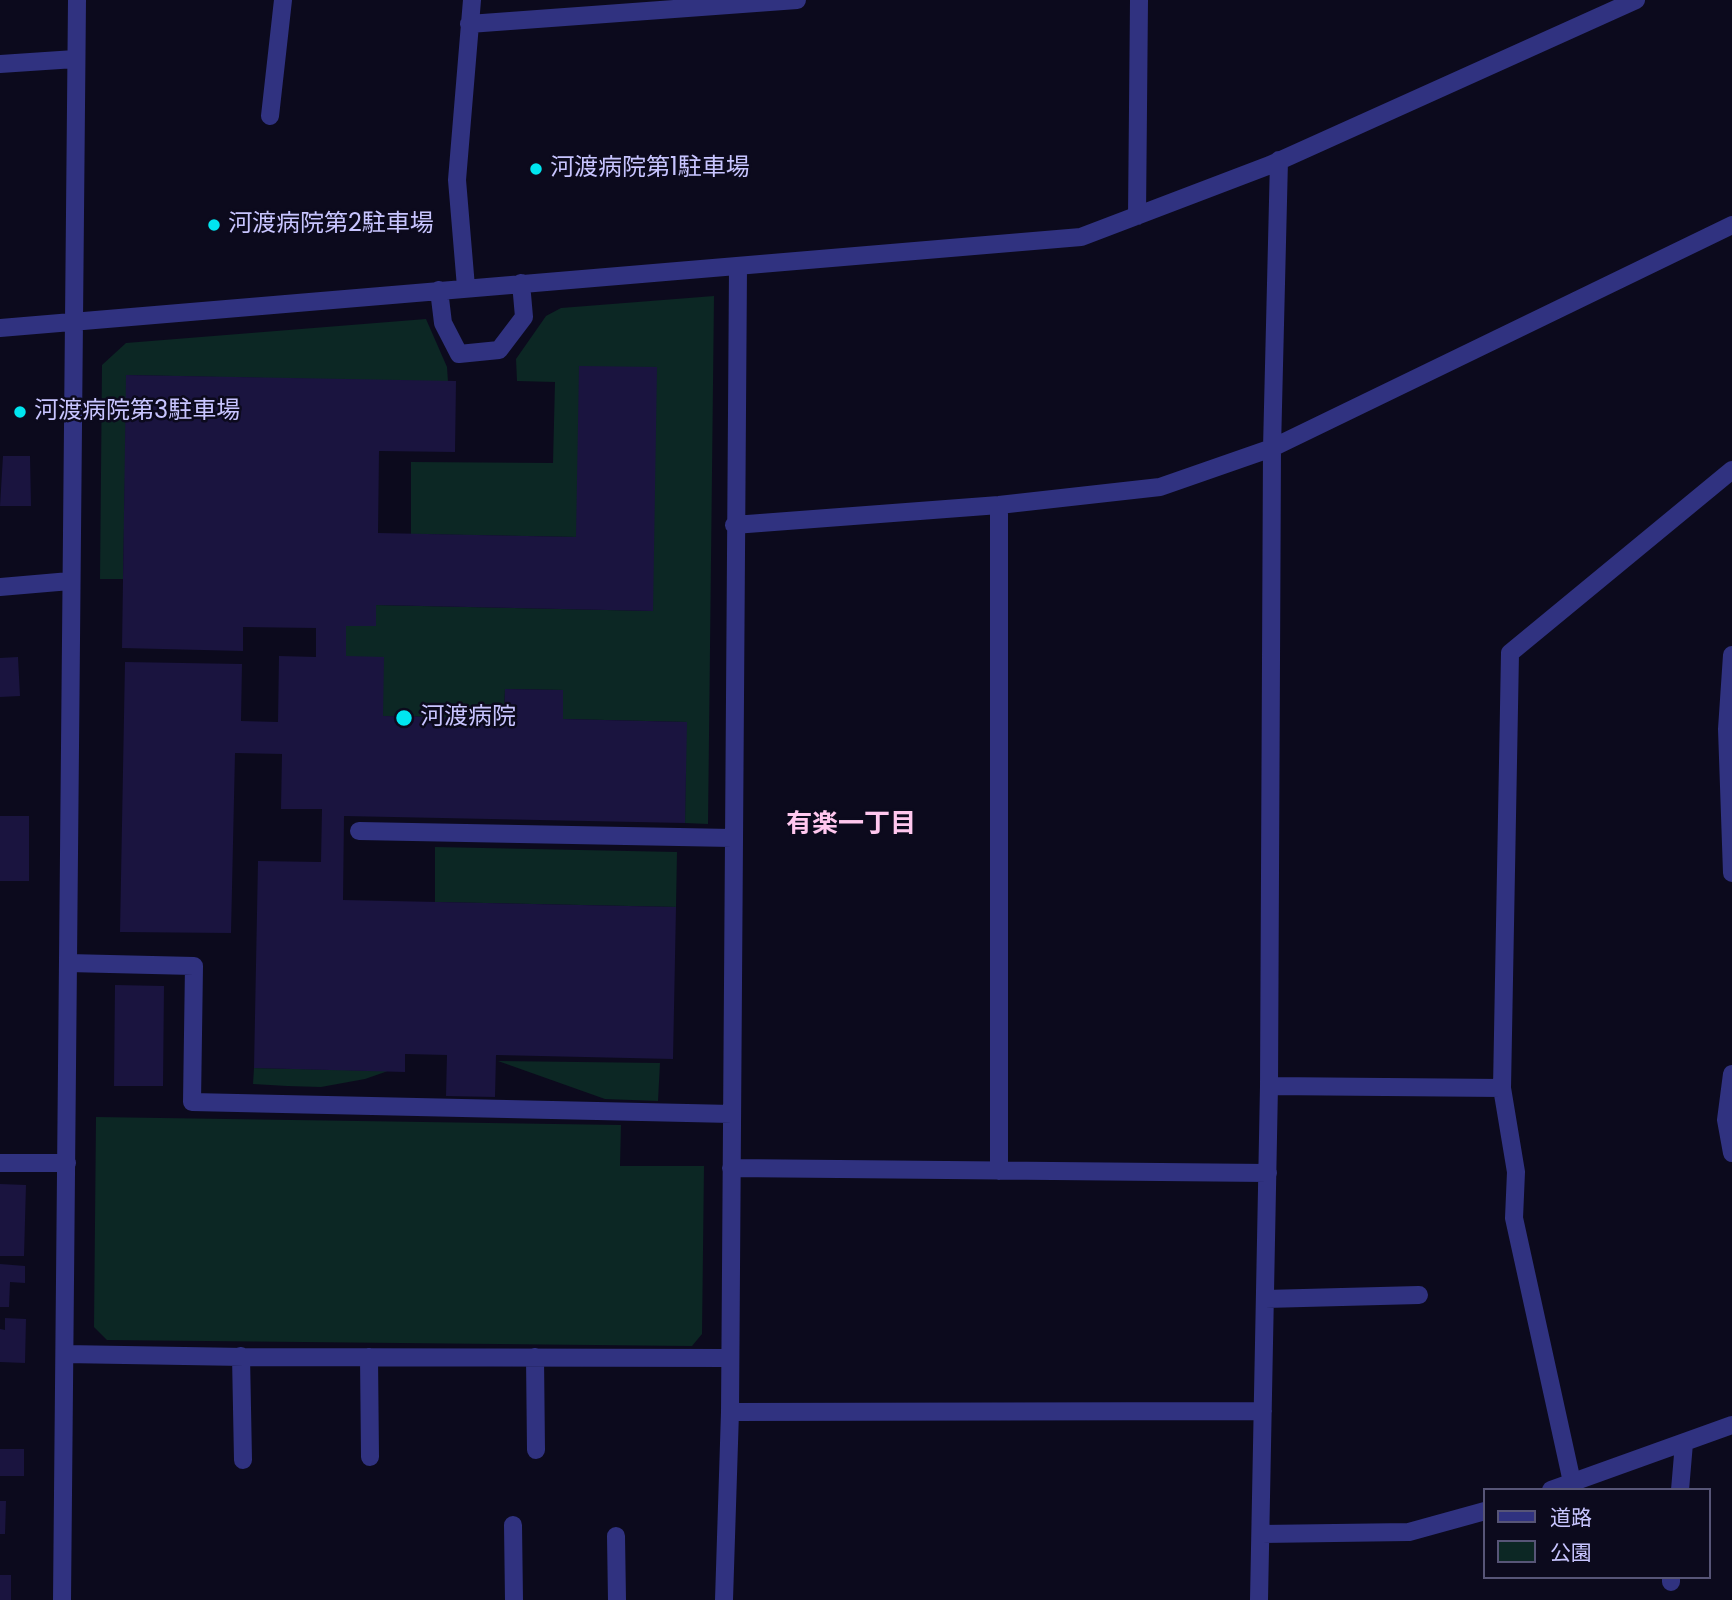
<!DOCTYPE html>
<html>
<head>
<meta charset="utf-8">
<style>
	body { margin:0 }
	#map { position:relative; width:1732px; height:1600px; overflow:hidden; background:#0c0a1d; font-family:Poppins,"Noto Sans JP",sans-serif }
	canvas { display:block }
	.legend { position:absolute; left:1483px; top:1488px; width:228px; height:91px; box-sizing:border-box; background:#0c0a1d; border:2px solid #575577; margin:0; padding:9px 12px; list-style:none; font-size:21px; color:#c8c5ff }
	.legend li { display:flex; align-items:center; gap:14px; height:35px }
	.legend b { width:35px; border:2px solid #575577 }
</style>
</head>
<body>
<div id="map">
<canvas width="1732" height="1600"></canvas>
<ul class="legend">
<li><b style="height:9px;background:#303280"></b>道路</li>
<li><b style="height:19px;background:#0c2724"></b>公園</li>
</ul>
</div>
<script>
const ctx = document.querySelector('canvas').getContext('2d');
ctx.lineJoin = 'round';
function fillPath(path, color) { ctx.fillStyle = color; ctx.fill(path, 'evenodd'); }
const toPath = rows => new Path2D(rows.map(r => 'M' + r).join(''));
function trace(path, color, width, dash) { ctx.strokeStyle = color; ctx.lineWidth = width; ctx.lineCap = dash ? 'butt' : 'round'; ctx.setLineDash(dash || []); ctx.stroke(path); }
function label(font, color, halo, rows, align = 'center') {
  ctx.font = font + ' Poppins,"Noto Sans JP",sans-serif'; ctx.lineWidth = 5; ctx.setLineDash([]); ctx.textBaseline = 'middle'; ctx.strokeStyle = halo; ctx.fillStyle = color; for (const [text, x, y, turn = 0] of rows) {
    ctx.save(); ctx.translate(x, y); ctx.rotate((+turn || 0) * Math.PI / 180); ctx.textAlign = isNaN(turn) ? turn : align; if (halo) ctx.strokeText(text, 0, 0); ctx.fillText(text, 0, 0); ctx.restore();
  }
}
const green = toPath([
	[714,296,708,824,685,823,686,722,563,719,563,690,505,689,504,718,383,716,346,656,346,626,376,626,376,605,653,611,576,537,411,534,411,462,553,463,555,382,517,381,516,359,546,316,561,308],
	[426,319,447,367,448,382,127,375,123,579,100,579,102,365,126,343],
	[435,847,677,852,676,907,435,902],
	[498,1061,660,1063,658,1101,605,1099],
	[254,1068,388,1071,365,1079,321,1087,287,1086,253,1084],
	[96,1117,621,1125,620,1166,704,1166,702,1334,692,1346,107,1340,94,1327]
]);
const building = toPath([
	[579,366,657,367,653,611,376,605,376,626,346,626,346,656,384,657,383,716,504,718,505,689,563,690,563,719,687,722,685,823,344,816,343,900,676,907,673,1059,496,1055,495,1097,446,1096,447,1055,405,1054,405,1072,254,1068,258,861,321,862,322,809,281,809,282,754,235,753,231,933,120,932,125,662,242,664,241,721,278,722,279,656,316,657,316,628,243,627,243,651,122,648,126,375,456,381,455,452,379,451,378,533,576,537],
	[3,456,30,456,31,506,0,506],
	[18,657,20,696,0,697,0,658],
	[0,816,29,816,29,881,0,881],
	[115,985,164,986,163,1086,114,1086],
	[0,1184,26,1185,24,1256,0,1256],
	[0,1264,25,1266,25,1283,10,1282,9,1307,0,1307],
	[5,1318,26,1319,25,1363,0,1362,0,1329,5,1330],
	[0,1449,24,1449,24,1476,0,1476],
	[0,1501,6,1501,5,1534,0,1534],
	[0,1575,11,1575,11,1600,0,1600]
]);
const minor = toPath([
	[469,24,797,0],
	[0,64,75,59],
	[270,116,283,0],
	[1137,216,1139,0],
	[466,287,457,180,472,0],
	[439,290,443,323,459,354,499,350,524,317,521,283],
	[0,328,1081,237,1270,165,1636,0],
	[999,505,999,1171],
	[734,525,999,505,1160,487,1272,448,1732,225],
	[0,587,70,581],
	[1732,655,1727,729,1732,873],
	[359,831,732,838],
	[68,963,194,966,192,1102,732,1114],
	[1732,1074,1726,1120,1732,1153],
	[1269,1086,1502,1088],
	[0,1163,67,1163],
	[731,1168,1268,1173],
	[1265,1299,1419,1295],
	[65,1354,244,1357,729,1358],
	[241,1356,243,1460],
	[369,1357,370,1457],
	[535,1357,536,1450],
	[730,1412,1263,1411],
	[1572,1482,1514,1218,1516,1172,1502,1088,1510,653,1732,470],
	[1551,1490,1732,1425],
	[1680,1490,1684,1443],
	[513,1525,514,1600],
	[1261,1534,1409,1532,1485,1511],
	[616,1536,617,1600],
	[1671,1582,1671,1577],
	[62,1600,77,0],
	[724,1600,730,1412,738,268],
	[1259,1600,1269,1086,1272,448,1279,160]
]);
const markers = [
	[536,169,7,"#00e6f0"],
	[214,225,7,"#00e6f0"],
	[20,412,7,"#00e6f0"],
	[404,718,9,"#00e6f0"]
];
const poiNames = [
	["河渡病院第1駐車場",550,169],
	["河渡病院第2駐車場",228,225],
	["河渡病院第3駐車場",34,412],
	["河渡病院",420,718]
];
const neighbourhoodNames = [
	["有楽一丁目",851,825]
];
fillPath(green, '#0c2724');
fillPath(building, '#1a143f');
trace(minor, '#303280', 18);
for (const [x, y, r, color] of markers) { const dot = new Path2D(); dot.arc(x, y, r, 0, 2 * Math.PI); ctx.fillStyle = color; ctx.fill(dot); trace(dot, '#0c0a1d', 2.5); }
label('24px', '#c8c5ff', '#0c0a1d', poiNames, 'left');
label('bold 26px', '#ffc7ee', '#0c0a1d', neighbourhoodNames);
</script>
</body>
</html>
